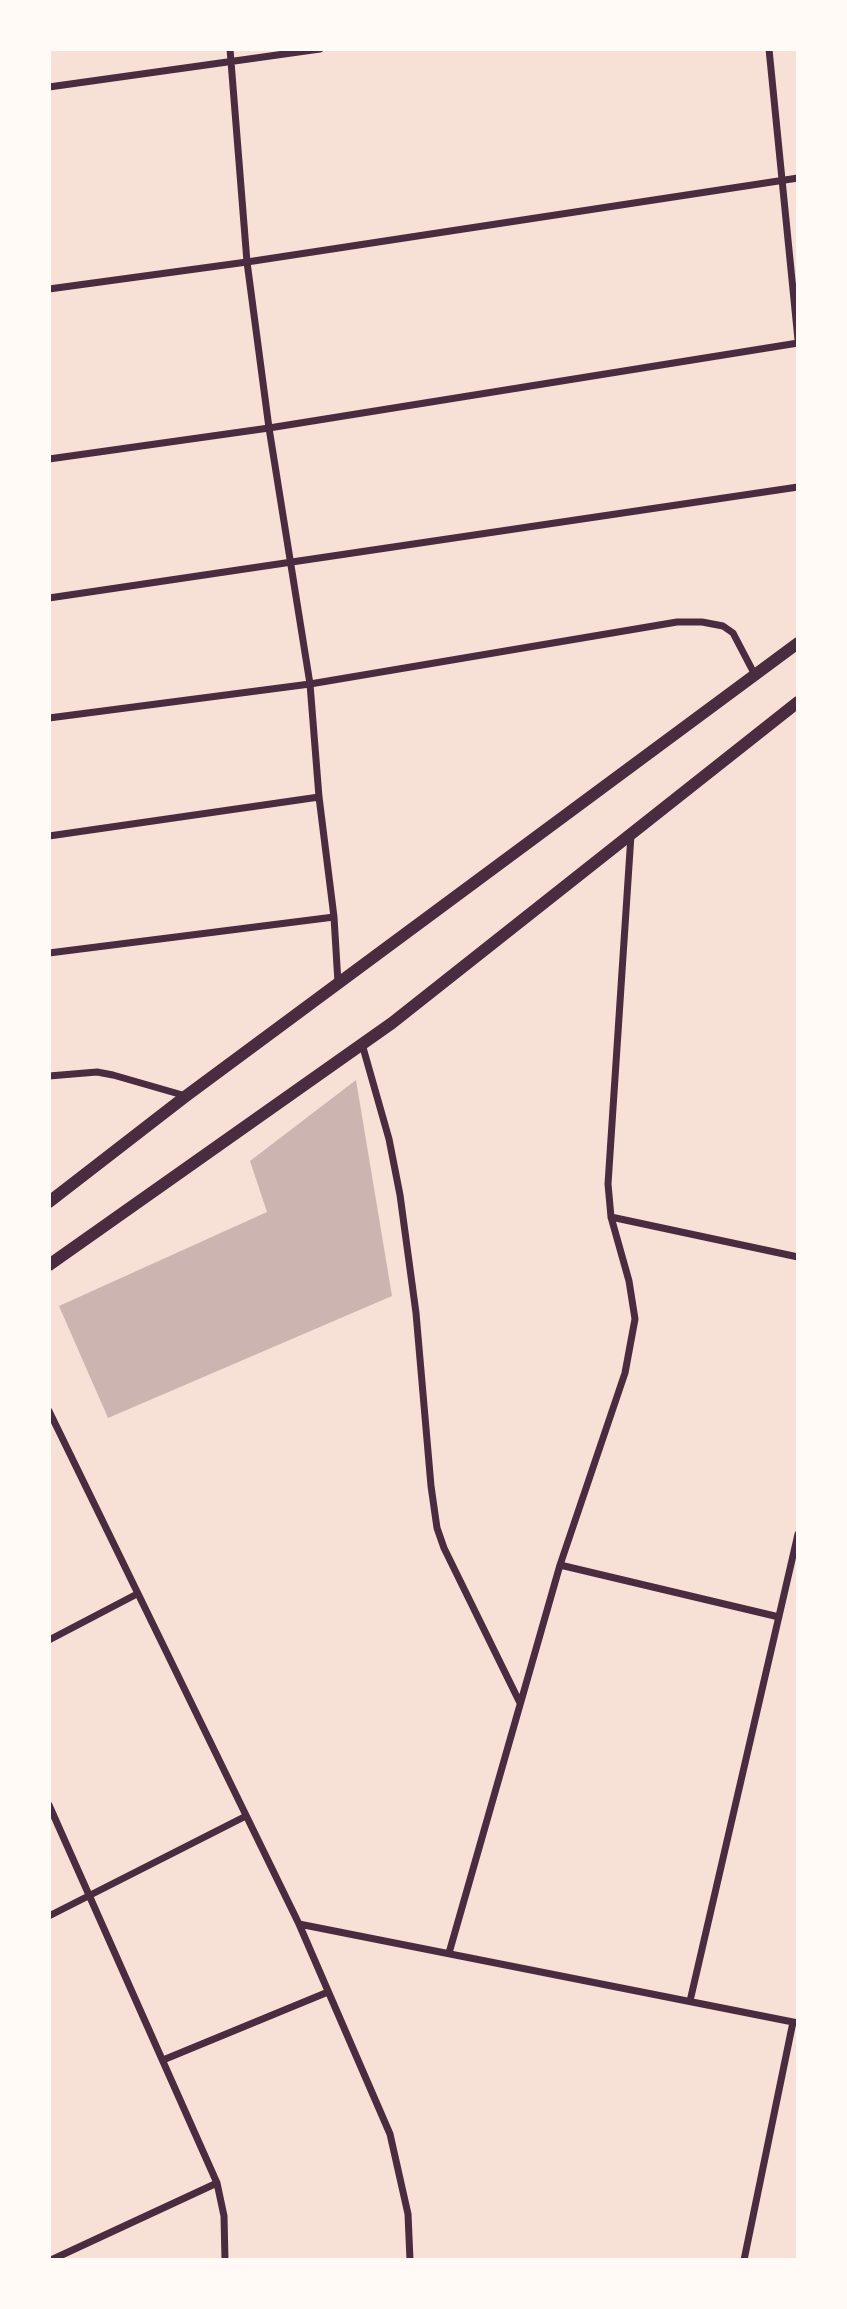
<!DOCTYPE html>
<html>
<head>
<meta charset="utf-8">
<style>
	body { margin:0 }
	#map { position:relative; width:847px; height:2309px; overflow:hidden; background:#f7e1d7; font-family:Roboto,sans-serif }
	canvas { display:block }
	.frame { position:absolute; inset:0; border:51px solid #fffaf5; pointer-events:none }
</style>
</head>
<body>
<div id="map">
<canvas width="847" height="2309"></canvas>
<div class="frame"></div>
</div>
<script>
const ctx = document.querySelector('canvas').getContext('2d');
ctx.lineJoin = 'round';
function fillPath(path, color) { ctx.fillStyle = color; ctx.fill(path, 'evenodd'); }
const toPath = rows => new Path2D(rows.map(r => 'M' + r).join(''));
function trace(path, color, width, dash) { ctx.strokeStyle = color; ctx.lineWidth = width; ctx.lineCap = dash ? 'butt' : 'round'; ctx.setLineDash(dash || []); ctx.stroke(path); }
const building = toPath([
	[356,1080,392,1296,108,1418,59,1306,267,1212,250,1161]
]);
const minor = toPath([
	[230,49,247,262,269,428,310,684,319,797,334,917,338,983],
	[769,49,798,340],
	[49,87,320,49],
	[49,289,247,262,798,178],
	[49,459,269,428,798,343],
	[49,598,798,487],
	[49,718,310,684,677,622,702,622,723,626,733,633,755,675],
	[49,836,319,797],
	[49,953,334,917],
	[362,1044,389,1139,400,1195,416,1313,431,1486,437,1528,444,1548,520,1703],
	[49,1076,97,1072,113,1075,186,1096],
	[611,1217,798,1257],
	[49,1411,299,1924,390,2134,408,2214,410,2260],
	[560,1565,779,1617],
	[49,1640,137,1594],
	[49,1805,217,2183,224,2216,225,2260],
	[49,1916,246,1816],
	[299,1924,798,2023],
	[449,1953,560,1565,625,1373,635,1319,629,1281,611,1217,608,1184,631,835],
	[690,2001,798,1534],
	[163,2060,328,1992],
	[51,2260,217,2183],
	[744,2260,793,2022]
]);
const tertiary = toPath([
	[49,1202,186,1096,798,643],
	[49,1265,392,1023,798,702]
]);
fillPath(building, '#ccb4b1');
trace(minor, '#4a2c40', 7);
trace(tertiary, '#4a2c40', 12);
</script>
</body>
</html>
